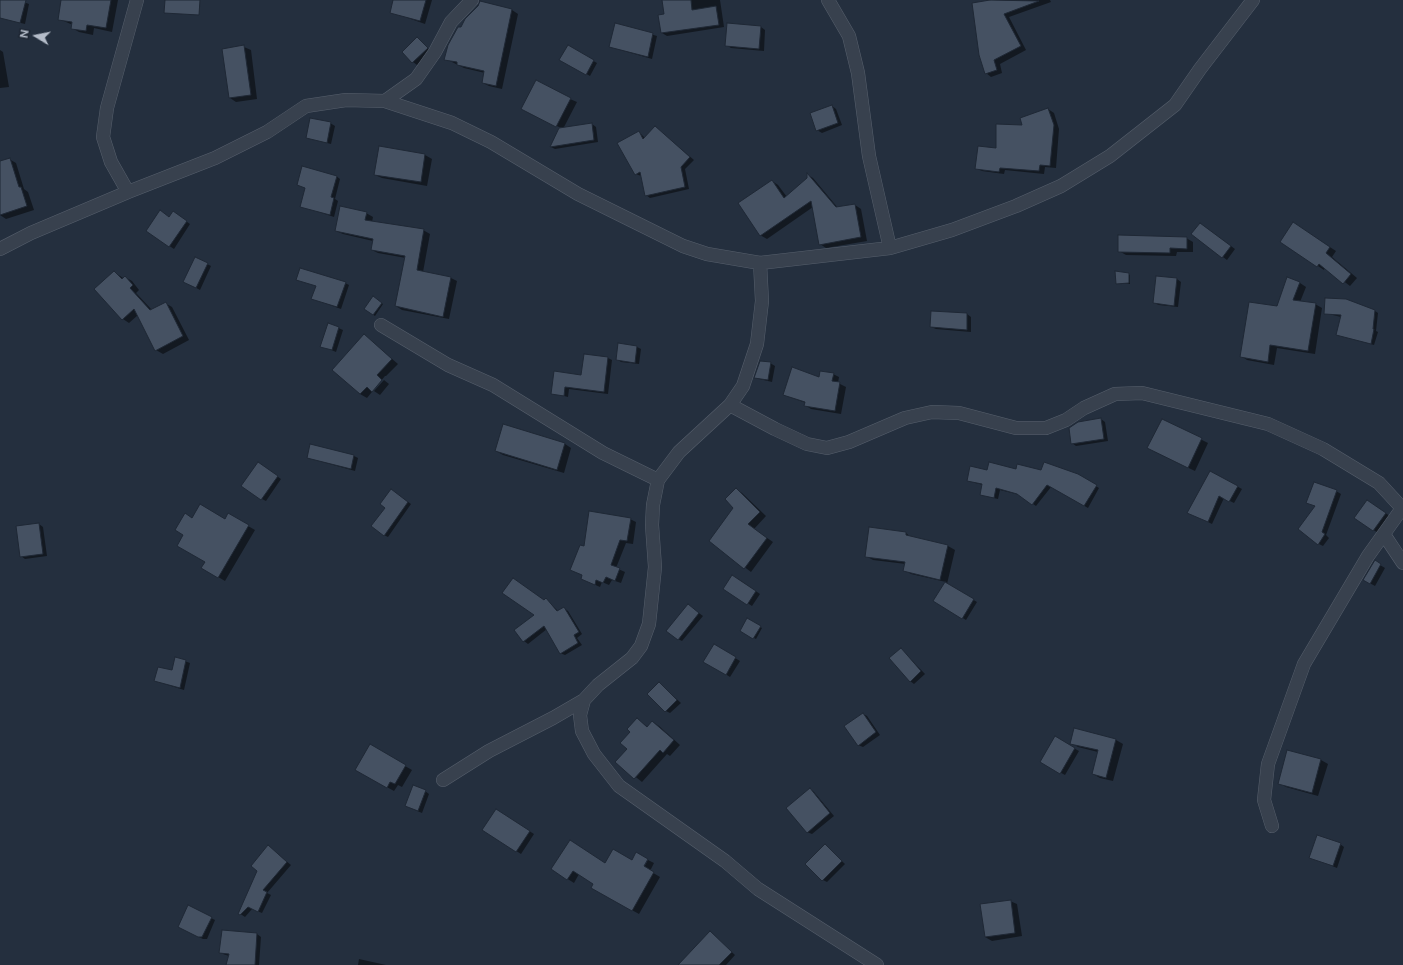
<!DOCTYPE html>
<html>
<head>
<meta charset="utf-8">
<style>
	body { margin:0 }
	#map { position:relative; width:1403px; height:965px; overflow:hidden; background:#242f3e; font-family:"Public Sans",sans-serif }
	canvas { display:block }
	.north { position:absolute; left:16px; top:16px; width:40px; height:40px; -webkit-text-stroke:3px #1d2633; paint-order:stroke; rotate:280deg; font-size:11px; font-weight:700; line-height:16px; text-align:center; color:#b4bcc9 }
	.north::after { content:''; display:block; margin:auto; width:14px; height:18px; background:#b4bcc9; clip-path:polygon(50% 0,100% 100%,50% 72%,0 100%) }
</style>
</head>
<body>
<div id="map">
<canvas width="1403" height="965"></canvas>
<div class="north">N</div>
</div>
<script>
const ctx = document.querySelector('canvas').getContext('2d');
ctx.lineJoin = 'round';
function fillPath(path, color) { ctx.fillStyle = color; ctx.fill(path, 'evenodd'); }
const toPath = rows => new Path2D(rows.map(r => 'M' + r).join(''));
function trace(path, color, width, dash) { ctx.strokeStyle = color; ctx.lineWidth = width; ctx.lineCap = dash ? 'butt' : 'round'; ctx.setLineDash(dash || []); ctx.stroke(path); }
const shadow = toPath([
	[2,0,18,0,29,4,25,24,0,18],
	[62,0,118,0,112,32,94,28,93,35,79,32,72,28,73,25,59,19],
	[394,0,432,0,425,24,391,12],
	[663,0,720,0,724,27,667,36,662,33,665,15],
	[997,0,1050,0,1051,2,1009,17,1026,50,1000,64,1002,73,991,77,986,73,973,4],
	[480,2,512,10,518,14,502,89,489,86,483,83,485,73,464,68,446,59,462,28],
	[616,24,657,36,652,59,610,47],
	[761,27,765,30,764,51,731,48,726,45],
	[417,38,431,51,417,65,413,62],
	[244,47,251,50,257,99,236,102,230,98],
	[568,47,597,63,590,76,561,59],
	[0,50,3,52,9,87,0,88],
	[570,99,577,102,563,129,592,124,596,127,598,142,555,149,551,147,561,128,529,112],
	[832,106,836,109,842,125,822,133,817,130],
	[1048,109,1054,113,1059,129,1056,168,1045,167,1044,174,1005,170,1004,174,982,171,976,168,1023,126],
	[330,123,335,126,331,144,307,138],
	[655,127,694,160,685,169,689,189,650,198,646,195,641,176,636,174,639,132,645,138],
	[379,147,425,155,432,159,427,186,382,178,375,175],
	[9,159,16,163,24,189,28,192,34,210,6,219,0,215,0,162],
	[808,175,813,178,838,208,855,205,861,209,867,241,826,248,820,244,813,207,767,239,760,235,772,181,778,185,787,197,809,179],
	[336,176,340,179,335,199,338,201,334,217,301,206,306,188,298,185],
	[366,213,373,217,372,222,423,230,430,234,423,272,451,278,457,281,449,319,402,310,396,306,406,258,378,253,372,250,373,241,343,234,336,231],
	[177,215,190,224,174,249,147,231],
	[1204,226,1235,249,1227,260,1192,234],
	[1299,227,1336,251,1332,257,1357,278,1350,286,1325,267,1324,270,1318,266,1281,242],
	[1186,238,1193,242,1193,252,1177,252,1176,256,1126,255,1119,251],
	[207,264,211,266,200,290,189,284],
	[114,272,123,278,125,277,132,281,139,290,136,293,152,310,165,303,172,307,189,340,163,354,156,350,138,315,129,323,123,319],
	[1128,274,1130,275,1130,284,1117,283],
	[1177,279,1181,282,1178,307,1159,305,1154,303],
	[297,280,345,283,349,285,341,309,316,300,317,286],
	[1300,283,1306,287,1300,302,1315,304,1322,308,1315,354,1277,348,1274,365,1247,360,1241,356,1277,308],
	[373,297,383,304,375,316,365,309],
	[1375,311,1378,313,1376,331,1378,332,1374,345,1337,335,1341,317,1325,313],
	[932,312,967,314,971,317,971,332,936,329,931,327],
	[329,324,343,330,336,352,322,346],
	[364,335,398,364,386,376,385,376,367,398,360,394],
	[619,344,637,347,641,349,639,364,621,362,617,359],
	[584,355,608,358,612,360,608,394,569,389,568,397,552,393,582,376],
	[770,363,775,366,772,382,755,378],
	[833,374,839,377,838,383,846,387,841,414,811,409,805,405,806,403,784,395,820,378],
	[384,380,389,384,380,395,374,391],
	[1101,419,1105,422,1108,441,1076,446,1072,443],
	[1162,420,1208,443,1195,471,1155,452],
	[565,444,571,448,564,473,503,455,496,451],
	[354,456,358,458,355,471,308,458],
	[262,466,281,479,266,501,262,499],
	[1017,470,1078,475,1099,488,1088,508,1051,487,1036,506,1020,495,1000,490,998,499,985,496,981,494,983,485,968,481,988,471],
	[1210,472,1242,489,1234,503,1224,498,1212,524,1188,512],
	[736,489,742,493,766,516,754,529,773,542,751,572,710,541,734,507],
	[1336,491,1341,494,1326,535,1329,538,1323,546,1319,544,1316,506,1312,505],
	[394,492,411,504,388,537,384,535,386,508],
	[1371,504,1390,516,1378,533,1356,518],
	[229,515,255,530,225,581,203,568,206,562,193,519,226,520],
	[630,519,636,522,633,544,626,543,616,568,625,572,621,583,612,580,609,585,602,582,600,587,582,579],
	[39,524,43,527,47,556,25,559,21,556],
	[906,533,912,538,948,546,955,550,947,584,977,602,966,620,935,601,946,582,911,574,904,570,906,564,873,560,866,556],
	[1375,562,1385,568,1375,586,1364,580],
	[737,578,760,594,752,606,724,588],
	[546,599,559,612,564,608,568,611,582,634,577,638,582,645,565,655,560,653,547,629,528,644,524,641,535,615],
	[692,608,703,616,682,641,678,639],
	[748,619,762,628,756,639,741,631],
	[714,645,740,661,730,677,705,661],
	[901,649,925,674,914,684,910,681],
	[176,658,190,663,184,690,155,681,172,672],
	[659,683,681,703,670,713,666,711],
	[863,714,867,716,880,735,863,747,858,745],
	[637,719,648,727,653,722,659,726,680,745,670,756,667,754,642,782,617,762,628,749,631,732],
	[1075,730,1116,740,1123,744,1113,781,1100,778,1093,774,1098,752,1078,747,1071,743],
	[1055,738,1079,751,1065,775,1041,762],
	[370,746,412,770,402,787,398,785,394,791,356,770],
	[1288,751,1321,760,1328,764,1318,796,1286,787,1279,783],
	[810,789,814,792,834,816,812,834,807,832],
	[425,791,429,794,422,813,410,808],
	[501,813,534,834,521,854,484,830],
	[1340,844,1344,847,1337,868,1310,857],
	[825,845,845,864,827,882,823,880],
	[269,847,291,865,267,893,271,895,262,913,252,909,245,917,239,913],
	[648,860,654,863,650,871,660,877,639,914,592,888,594,884,579,874,574,883,552,869,642,871],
	[1010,901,1017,904,1022,936,992,941,985,937],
	[211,918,215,920,207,939,203,939,183,929],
	[222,931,257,934,261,937,259,965,227,965,229,956,220,953],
	[710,932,735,955,726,965,679,965],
	[359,959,386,965,358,965]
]);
const building = toPath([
	[0,0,26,0,20,23,0,18,0,0],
	[61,0,111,0,106,28,87,25,86,31,71,29,72,22,58,20,61,0],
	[165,0,200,0,199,15,164,13,165,0],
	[393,0,426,0,420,21,390,13,393,0],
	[662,0,691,0,692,10,716,6,719,25,661,33,658,15,664,14,662,0],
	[990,0,1039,1,1004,14,1021,46,994,60,997,70,985,74,979,55,972,3,990,0],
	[480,1,512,9,496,86,482,83,484,71,457,65,457,62,444,60,448,45,458,27,461,27,465,19,478,6,480,1],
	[615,23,653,33,648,57,609,47,615,23],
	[727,23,761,26,759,49,725,46,727,23],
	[417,37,428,48,412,63,402,52,417,37],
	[244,45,251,95,229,98,222,49,244,45],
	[568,45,594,60,586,75,559,60,568,45],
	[536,80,571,98,556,127,521,109,536,80],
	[832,105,838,123,816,131,810,113,832,105],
	[1048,108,1054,125,1050,166,1040,165,1039,171,1000,168,999,172,975,169,978,146,996,148,996,124,1022,125,1020,118,1048,108],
	[310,118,331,122,327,143,306,138,310,118],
	[592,123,594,140,550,147,559,128,592,123],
	[655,126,690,157,681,167,685,187,645,196,640,172,635,175,617,143,639,131,643,139,655,126],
	[379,146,425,154,421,182,374,175,379,146],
	[10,158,19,187,21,187,27,206,0,215,0,161,10,158],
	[302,166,337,176,331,197,334,198,330,215,300,207,305,188,297,185,302,166],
	[807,173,836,207,855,204,861,237,819,245,811,201,760,236,738,203,772,180,784,198,807,178,807,173],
	[340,206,367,212,365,220,424,229,417,270,451,277,443,317,395,306,405,256,371,250,373,239,335,231,340,206],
	[160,210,169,217,173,211,187,221,169,247,146,231,160,210],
	[1293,222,1330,247,1326,253,1351,274,1343,284,1319,264,1317,267,1280,242,1293,222],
	[1200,223,1231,246,1222,258,1191,234,1200,223],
	[1118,235,1187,237,1187,249,1170,248,1170,253,1118,252,1118,235],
	[195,257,208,263,196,288,183,282,195,257],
	[300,268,346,282,337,307,311,299,316,286,296,280,300,268],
	[114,271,122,279,125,276,133,285,130,288,150,310,166,302,183,336,155,351,134,309,122,320,94,289,114,271],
	[1115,271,1129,273,1129,283,1116,284,1115,271],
	[1156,276,1177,278,1174,306,1153,303,1156,276],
	[1287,277,1300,282,1293,300,1316,303,1308,351,1270,345,1268,362,1240,357,1249,302,1277,306,1287,277],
	[373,296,382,303,373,315,364,309,373,296],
	[1325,298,1346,299,1375,310,1373,329,1374,329,1371,344,1336,335,1341,315,1324,314,1325,298],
	[931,311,967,313,967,330,930,327,931,311],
	[328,323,339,327,332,350,320,347,328,323],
	[364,334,392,359,377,375,382,380,372,392,367,387,360,394,332,370,364,334],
	[618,343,637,346,635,363,616,360,618,343],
	[584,354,608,357,604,392,565,387,564,396,551,394,554,371,581,375,584,354],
	[760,361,771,362,768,380,754,378,760,361],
	[792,367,819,377,820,371,834,373,832,381,840,382,835,411,804,406,805,402,783,395,792,367],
	[1101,418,1104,439,1071,444,1069,428,1078,422,1101,418],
	[1162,419,1202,438,1188,468,1147,448,1162,419],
	[503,424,565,443,557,470,495,451,503,424],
	[310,444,354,455,351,469,307,458,310,444],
	[258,462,278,476,261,500,241,486,258,462],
	[989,462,1016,469,1017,464,1041,470,1044,462,1078,474,1097,485,1084,506,1047,485,1032,505,1017,494,996,488,994,498,980,495,982,484,967,481,970,466,987,470,989,462],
	[1210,471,1238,486,1229,502,1219,496,1208,522,1187,513,1210,471],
	[1314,482,1337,490,1322,532,1325,534,1318,545,1298,529,1315,506,1306,503,1314,482],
	[736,488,760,512,748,524,767,538,744,569,709,541,733,508,725,499,736,488],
	[391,489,408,502,384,536,371,526,385,508,380,504,391,489],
	[1367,500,1386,513,1373,531,1354,518,1367,500],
	[200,504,225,519,228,513,249,525,218,578,201,568,205,562,177,546,183,535,175,530,185,513,192,518,200,504],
	[589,511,631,518,627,541,620,540,611,565,620,568,615,581,606,577,603,583,596,580,595,585,581,579,582,575,570,570,580,545,584,546,589,511],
	[39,523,43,554,20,557,16,526,39,523],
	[869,527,906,532,906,535,948,545,940,580,903,571,905,562,865,557,869,527],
	[1375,560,1381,564,1370,584,1363,580,1375,560],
	[732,575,756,591,747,605,723,589,732,575],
	[513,578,544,600,546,598,557,611,564,607,579,632,574,635,578,643,560,654,544,626,523,642,514,630,534,615,502,593,513,578],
	[945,582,974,599,962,619,933,601,945,582],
	[688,604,699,613,678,640,666,631,688,604],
	[747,618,761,626,753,639,740,631,747,618],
	[714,644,736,657,726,675,703,662,714,644],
	[901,648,921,671,910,682,889,658,901,648],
	[175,657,186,660,180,688,154,681,158,667,172,670,175,657],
	[659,682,677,700,665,712,647,694,659,682],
	[863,713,876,732,858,746,844,726,863,713],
	[637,718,647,727,652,721,674,740,663,753,660,750,634,779,615,762,627,749,620,743,630,732,627,729,637,718],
	[1074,728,1116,739,1106,778,1092,774,1098,750,1070,744,1074,728],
	[1055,736,1075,748,1060,774,1040,762,1055,736],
	[370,744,406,765,395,784,390,782,387,788,355,770,370,744],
	[1287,750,1321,759,1312,793,1278,784,1287,750],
	[413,785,426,790,418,811,405,806,413,785],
	[810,788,830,813,807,833,786,808,810,788],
	[496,809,530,831,516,852,482,830,496,809],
	[1317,835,1341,843,1333,866,1309,858,1317,835],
	[570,840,605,863,613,849,632,860,636,852,648,859,644,866,654,872,632,911,591,888,593,884,573,871,567,880,551,869,570,840],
	[825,844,842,861,822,881,805,864,825,844],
	[268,845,287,862,263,890,267,892,258,912,248,907,240,915,238,914,257,871,251,866,268,845],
	[1011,900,1015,933,985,937,980,904,1011,900],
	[188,905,212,917,202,937,198,937,178,927,188,905],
	[222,930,257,933,255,965,226,965,229,954,219,953,222,930],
	[710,931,732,952,719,965,678,965,710,931]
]);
const street = toPath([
	[828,0,849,36,858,73,869,156,890,248],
	[385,101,416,79,435,52,451,22,472,0],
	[128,192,111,162,103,137,107,108,137,0],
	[0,249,31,233,128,192,215,158,267,132,306,106,346,100,385,101,452,123,491,142,578,194,683,246,707,254,760,263,890,248,952,230,1016,206,1061,186,1110,156,1175,105,1200,69,1253,0],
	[760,263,762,301,757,344,743,386,730,405,679,452,658,480,653,505,652,525,655,567,649,624,641,646,632,658,598,685,584,700,580,715,582,731,594,754,619,786,725,861,758,889,877,965],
	[381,325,448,365,493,385,603,453,658,480],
	[730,405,775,429,807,444,827,448,849,442,905,418,932,412,959,413,1016,428,1046,428,1066,420,1084,408,1115,394,1142,393,1268,424,1323,449,1379,483,1402,508],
	[1385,536,1403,563],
	[443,780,489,751,553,718,584,700],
	[1272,826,1264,800,1268,764,1304,664,1368,556,1403,507]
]);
fillPath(shadow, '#0007');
fillPath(building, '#455162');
trace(building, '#1f2835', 1);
trace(street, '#565f6c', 14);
trace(street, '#38414e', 13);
</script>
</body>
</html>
